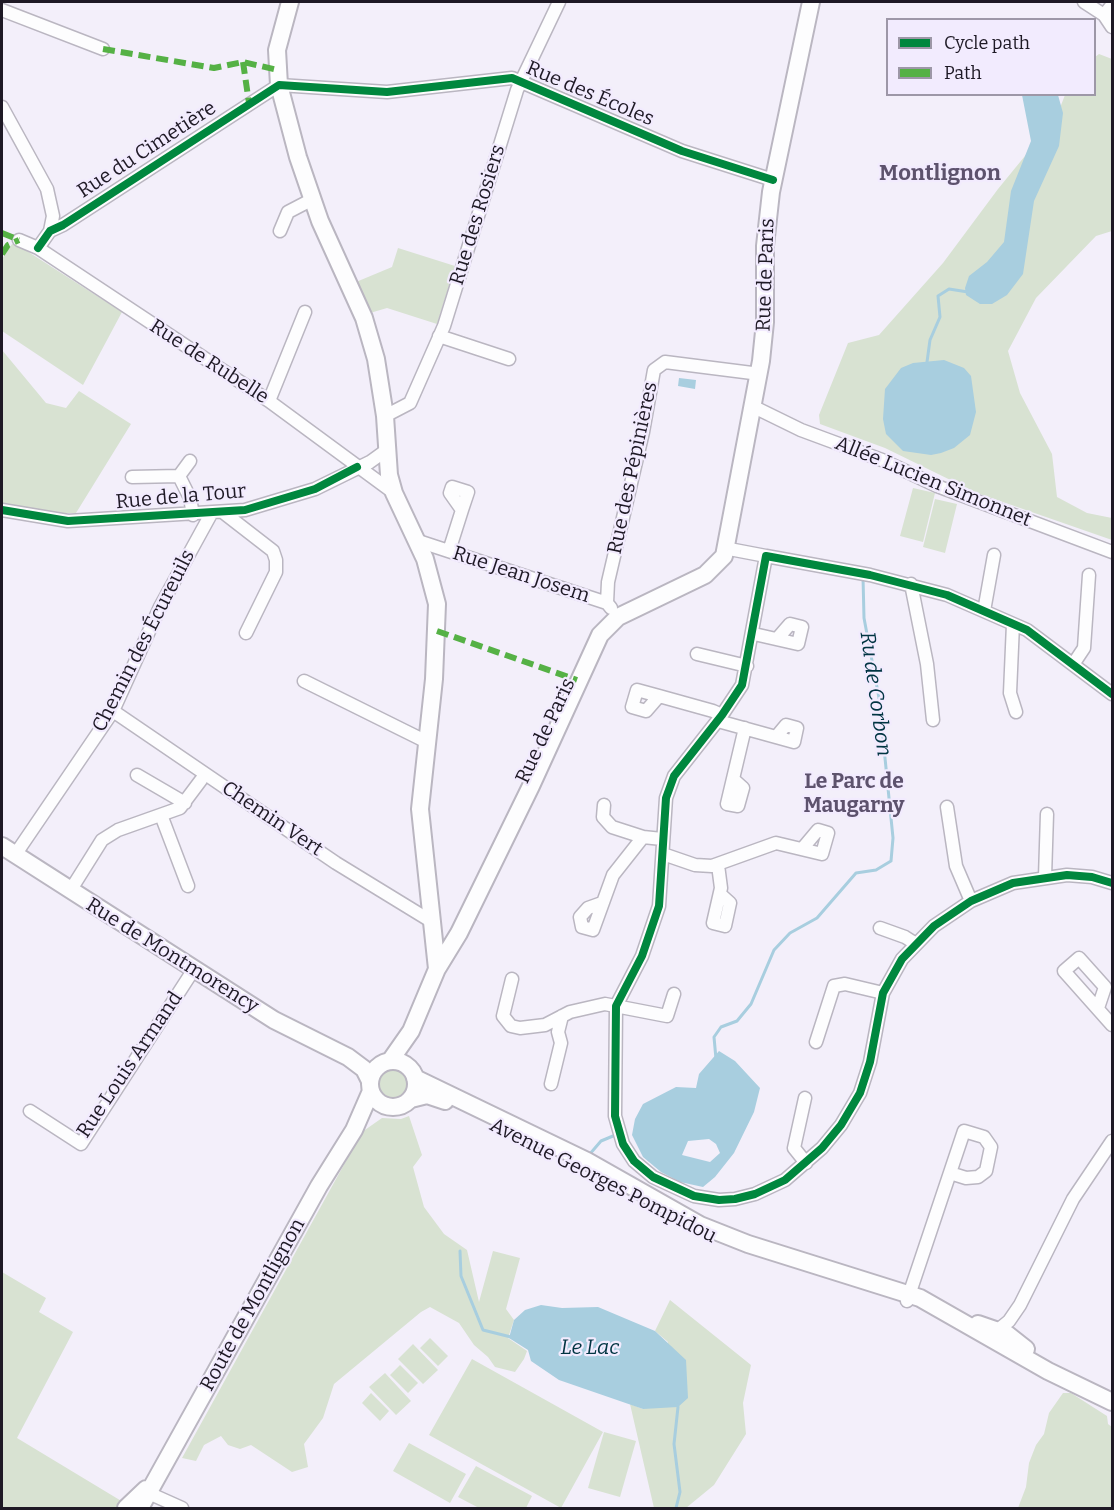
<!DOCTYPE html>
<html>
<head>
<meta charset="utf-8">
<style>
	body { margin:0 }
	#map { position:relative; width:1114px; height:1510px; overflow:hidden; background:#f3effa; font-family:Bitter,serif }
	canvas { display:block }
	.frame { position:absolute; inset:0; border:3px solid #1e1925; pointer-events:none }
	.legend { position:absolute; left:886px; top:18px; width:210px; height:78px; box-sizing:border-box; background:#f2ebfe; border:2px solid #9d97a7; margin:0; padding:8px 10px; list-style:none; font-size:18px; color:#1e1925 }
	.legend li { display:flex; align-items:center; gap:12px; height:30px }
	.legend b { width:30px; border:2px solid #9d97a7 }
</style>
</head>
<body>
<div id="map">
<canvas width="1114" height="1510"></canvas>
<div class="frame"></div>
<ul class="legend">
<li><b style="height:8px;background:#00873e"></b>Cycle path</li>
<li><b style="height:8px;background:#55b145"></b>Path</li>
</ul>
</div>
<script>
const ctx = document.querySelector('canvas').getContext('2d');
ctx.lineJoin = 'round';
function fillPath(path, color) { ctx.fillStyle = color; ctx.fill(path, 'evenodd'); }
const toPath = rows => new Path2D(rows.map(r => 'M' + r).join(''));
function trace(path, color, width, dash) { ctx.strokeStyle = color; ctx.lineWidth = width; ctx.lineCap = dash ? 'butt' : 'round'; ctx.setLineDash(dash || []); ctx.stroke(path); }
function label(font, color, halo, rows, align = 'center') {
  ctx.font = font + ' Bitter,serif'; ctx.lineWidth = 4.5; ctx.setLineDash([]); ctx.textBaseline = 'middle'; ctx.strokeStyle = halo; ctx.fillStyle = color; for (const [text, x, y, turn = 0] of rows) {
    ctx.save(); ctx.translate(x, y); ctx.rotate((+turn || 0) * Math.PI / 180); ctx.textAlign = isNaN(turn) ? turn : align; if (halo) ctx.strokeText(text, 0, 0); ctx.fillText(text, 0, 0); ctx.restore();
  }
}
const green = toPath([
	[1099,54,1112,59,1112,231,1096,236,1036,298,1008,351,1020,393,1052,454,1057,497,1087,513,1112,518,1112,540,977,493,885,448,820,424,819,415,848,343,879,335,943,263,998,189,1056,118,1065,95,1094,94,1095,57],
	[12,244,16,244,122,312,83,385,2,331,2,259],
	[398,248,455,266,437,324,387,308,370,313,356,282,392,267],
	[2,350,46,403,66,408,79,391,131,424,76,513,60,513,2,503],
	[913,488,935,493,923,542,900,536],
	[935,499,957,504,945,553,923,547],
	'378 1083a15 15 0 1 1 30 0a15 15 0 1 1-30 0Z',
	[409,1116,422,1155,413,1167,424,1207,444,1234,467,1250,479,1302,493,1251,520,1258,506,1309,514,1320,508,1338,527,1351,524,1359,515,1372,495,1367,488,1357,474,1345,459,1323,430,1307,421,1312,334,1384,323,1418,304,1444,308,1467,292,1472,251,1445,240,1449,228,1445,221,1436,204,1445,196,1461,182,1458,362,1132,382,1118,401,1119],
	[2,1272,46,1298,39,1312,73,1332,17,1438,128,1505,126,1508,2,1508],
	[670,1300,751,1365,743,1403,746,1434,714,1485,686,1508,654,1508,630,1404,643,1409,668,1342,655,1331],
	[430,1338,448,1356,438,1366,420,1348],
	[413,1344,438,1370,423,1384,398,1359],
	[472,1359,603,1432,561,1508,429,1435],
	[400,1365,418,1383,408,1393,390,1375],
	[385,1373,411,1401,396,1415,369,1387],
	[371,1393,389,1411,380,1421,362,1403],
	[1063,1393,1071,1393,1107,1416,1108,1424,1112,1427,1112,1508,1018,1508,1026,1487,1029,1463,1036,1445,1044,1434,1049,1413],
	[604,1432,636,1441,620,1497,588,1488],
	[409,1443,466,1474,450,1503,393,1471],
	[476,1466,532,1496,526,1508,479,1508,458,1497]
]);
const water = toPath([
	[1022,95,1058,95,1063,113,1059,146,1034,201,1023,274,1007,295,992,304,980,304,966,295,965,288,969,276,987,262,1004,242,1011,191,1031,141],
	[944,360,964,368,971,376,976,412,970,435,954,448,941,453,931,455,903,451,886,434,883,419,885,389,901,368,913,363],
	[679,378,696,380,695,389,678,386],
	[719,1051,735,1061,760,1088,754,1112,734,1153,715,1177,703,1187,680,1182,661,1172,643,1157,632,1135,635,1119,643,1104,676,1087,696,1088,699,1074],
	[709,1139,716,1144,720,1153,710,1162,682,1155,688,1141],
	[541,1305,562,1308,598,1307,655,1331,686,1360,688,1398,678,1407,643,1409,559,1380,531,1361,528,1350,509,1338,514,1320,525,1310]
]);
const stream = toPath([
	[927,362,930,340,940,317,938,296,949,289,968,292],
	[716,1059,714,1037,721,1027,737,1021,751,1004,774,950,790,933,817,918,856,873,876,870,891,861,893,838,879,698,864,618,863,577],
	[589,1155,601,1141,613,1136],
	[460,1251,461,1276,483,1330,511,1337],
	[676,1508,680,1492,674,1444,678,1407,676,1403]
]);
const street = toPath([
	[1084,2,1104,15,1112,27],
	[2,10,103,49],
	[1104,15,1112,5],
	[2,107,47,189,53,216,50,231],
	[280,231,288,212,313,199],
	[19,240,38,248,269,401,394,493],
	[38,248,50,231,63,225,279,85,387,92,512,78,682,151,773,180],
	[439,336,509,359],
	[269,401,305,312],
	[754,407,801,430,882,460,937,486,1112,552],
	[385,416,410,403,444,326,517,90,559,2],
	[190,461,179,476,190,498,193,515],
	[132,477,179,476],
	[2,510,68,521,245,510,315,489,370,462,388,449],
	[224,513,273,551,276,560,276,572,246,633],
	[418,541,607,603,611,608],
	[724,548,766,556],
	[449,551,462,510,468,492,452,487,450,493,462,510],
	[911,584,927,664,933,720],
	[607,603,608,582,643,432,654,370,665,362,760,374],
	[984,611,994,555],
	[1013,624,1010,693,1016,712],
	[754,634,798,644,802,627,790,624,777,639],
	[697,654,747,666],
	[1074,663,1084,648,1089,575],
	[304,681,427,742],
	[1112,694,1027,630,947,595,870,575,766,556,742,685,722,715,674,776,666,798,659,906,642,956,616,1006,615,1116,623,1144,634,1161,653,1177,694,1196,719,1200,735,1199,755,1194,785,1180,822,1148,841,1125,860,1093,870,1062,883,993,902,959,934,926,971,901,1013,883,1067,875,1092,877,1112,883],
	[659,696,646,711,632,707,637,690,659,696,713,711,722,715],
	[113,711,336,863,434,923],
	[718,721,794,742,797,728,786,725,776,737],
	[137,775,185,803],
	[733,779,743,788,738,806,727,804,745,728],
	[604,805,603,817,612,827,643,837,662,839],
	[947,807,956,866,971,901],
	[161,815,188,886],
	[663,854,695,865,712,866,776,843,822,854,828,833,818,830,802,849],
	[15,855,113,711,160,607,211,514],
	[718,865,721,888,713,923,725,926,730,903,720,894],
	[1045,877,1047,814],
	[70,891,102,840,118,830,180,808,201,780],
	[602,903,588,908,580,917,582,927,593,930,613,875,643,837],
	[880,928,905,937,916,944],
	[512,979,503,1016,511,1026,520,1028,545,1025,570,1012,605,1004,667,1016,674,994],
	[1098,1008,1105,987,1079,958,1064,971,1112,1025],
	[816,1042,834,986,845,984,883,993],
	[551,1084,561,1043,558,1032,562,1016],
	[805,1098,794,1148,806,1163],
	[30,1111,81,1144,194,969],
	[907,1301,964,1131,984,1137,991,1147,986,1171,978,1177,966,1178,950,1173],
	[993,1334,1009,1321,1020,1305,1073,1199,1112,1141],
	[144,1491,182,1508]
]);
const secondary = toPath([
	[290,2,277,50,279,85,298,157,320,221,364,318,376,359,385,416,389,475,394,493,425,559,437,604,434,679,420,809,437,969,411,1031,390,1061],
	[2,846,274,1020,348,1057,364,1069,370,1081],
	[437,969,459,933,531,786,600,635,618,617,705,575,724,556,761,361,765,322,765,246,771,192,811,2],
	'370 1084a23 23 0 1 1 46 0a23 23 0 1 1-46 0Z',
	[415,1078,587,1161,700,1225,748,1244,920,1298,1048,1371,1112,1402],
	[411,1099,427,1095,445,1101],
	[978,1324,1007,1334,1026,1349],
	[126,1508,146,1489],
	[140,1508,319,1186,354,1130,371,1091]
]);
const quiet = toPath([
	[103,49,214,68,243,62,278,70],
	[243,62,249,103],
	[2,233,19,240],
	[2,254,8,245,19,240],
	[437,631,577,680]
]);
const cycleway = toPath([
	[38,248,50,231,63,225,279,85,387,92,512,78,682,151,773,180],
	[2,510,68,521,245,510,315,489,357,467],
	[1112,694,1027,630,947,595,870,575,766,556,742,685,722,715,674,776,666,798,659,906,642,956,616,1006,615,1116,623,1144,634,1161,653,1177,694,1196,719,1200,735,1199,755,1194,785,1180,822,1148,841,1125,860,1093,870,1062,883,993,902,959,934,926,971,901,1013,883,1067,875,1092,877,1112,883]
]);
const streetNames = [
	["Rue des Écoles",590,94,23],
	["Rue du Cimetière",147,150,-33],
	["Rue des Rosiers",478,215,-73],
	["Rue de Paris",766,275,-88],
	["Rue de Rubelle",209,362,33],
	["Rue des Pépinières",633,468,-78],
	["Allée Lucien Simonnet",933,482,22],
	["Rue de la Tour",181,497,-5],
	["Rue Jean Josem",521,575,18],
	["Chemin des Écureuils",144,641,-63],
	["Rue de Paris",546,731,-65],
	["Chemin Vert",272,819,34],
	["Rue de Montmorency",172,956,32],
	["Rue Louis Armand",130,1065,-56],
	["Avenue Georges Pompidou",603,1181,27],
	["Route de Montlignon",253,1305,-61]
];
const waterNames = [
	["Ru de Corbon",875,694,82],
	["Le Lac",590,1348]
];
const neighbourhoodNames = [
	["Le Parc de",854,782],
	["Maugarny",854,806]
];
const quarterNames = [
	["Montlignon",940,174]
];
fillPath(green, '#d8e2d2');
fillPath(water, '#a8cedf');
trace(stream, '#a8cedf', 3);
trace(street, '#bab6c1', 15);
trace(secondary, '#bab6c1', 20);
trace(street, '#fdfdfe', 12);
trace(secondary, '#fdfdfe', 16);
trace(quiet, '#55b145', 6, [12, 6]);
trace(cycleway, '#00873e', 8);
label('20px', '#1e1925', '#f2ebfe', streetNames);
label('italic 21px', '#003442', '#f2ebfe', waterNames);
label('bold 21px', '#5d526d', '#f2ebfe', neighbourhoodNames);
label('bold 22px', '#5d526d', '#f2ebfe', quarterNames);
</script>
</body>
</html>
